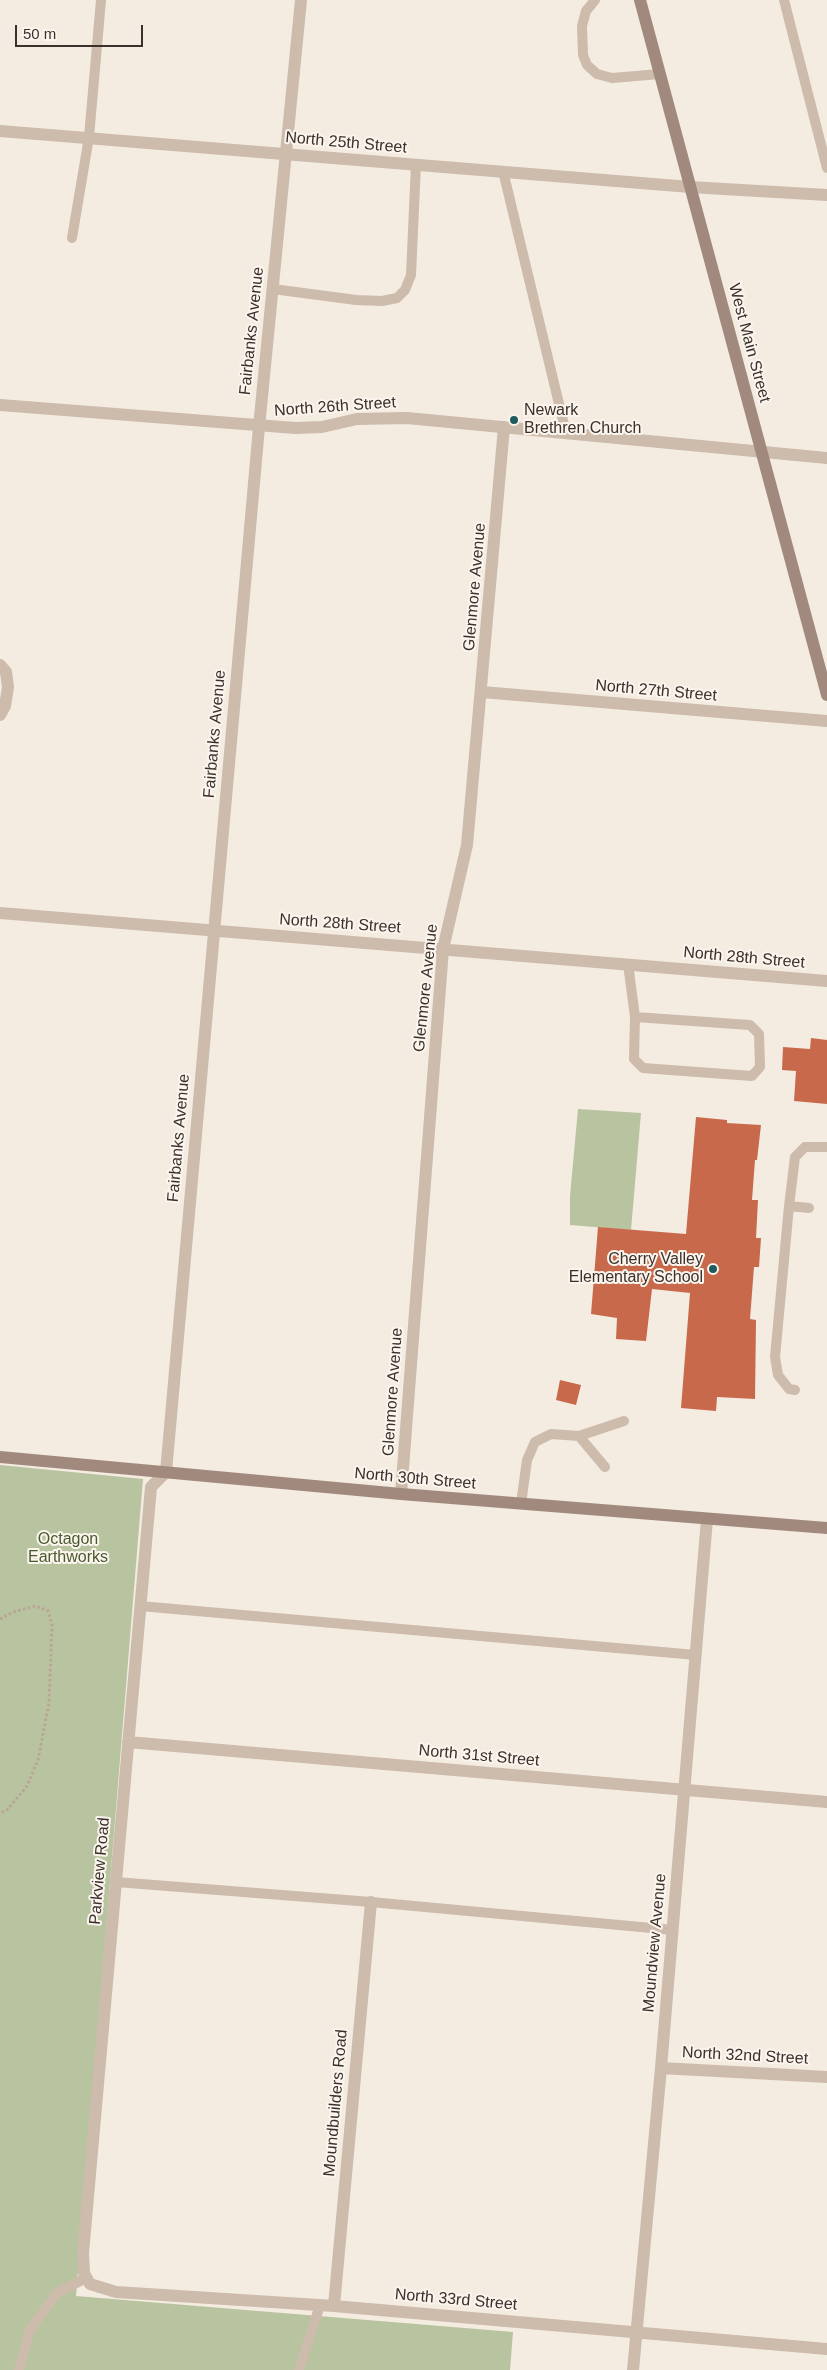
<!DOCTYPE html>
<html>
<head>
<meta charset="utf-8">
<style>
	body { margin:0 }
	#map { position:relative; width:827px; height:2370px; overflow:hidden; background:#f4ebe1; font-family:Arial,sans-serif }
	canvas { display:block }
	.scale { position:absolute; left:15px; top:25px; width:128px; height:22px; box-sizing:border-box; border:2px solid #3b302b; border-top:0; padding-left:6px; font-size:15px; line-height:18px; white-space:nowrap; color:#3b302b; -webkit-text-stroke:4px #fbf5ee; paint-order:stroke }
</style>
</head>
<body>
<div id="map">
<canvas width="827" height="2370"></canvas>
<div class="scale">50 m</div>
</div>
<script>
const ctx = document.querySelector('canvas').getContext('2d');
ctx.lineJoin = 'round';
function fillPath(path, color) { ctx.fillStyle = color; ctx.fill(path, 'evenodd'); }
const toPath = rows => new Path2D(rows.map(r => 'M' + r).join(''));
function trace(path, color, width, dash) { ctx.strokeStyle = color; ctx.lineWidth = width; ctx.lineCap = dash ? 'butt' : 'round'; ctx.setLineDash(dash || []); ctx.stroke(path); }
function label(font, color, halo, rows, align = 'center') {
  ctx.font = font + ' Arial,sans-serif'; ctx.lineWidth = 4; ctx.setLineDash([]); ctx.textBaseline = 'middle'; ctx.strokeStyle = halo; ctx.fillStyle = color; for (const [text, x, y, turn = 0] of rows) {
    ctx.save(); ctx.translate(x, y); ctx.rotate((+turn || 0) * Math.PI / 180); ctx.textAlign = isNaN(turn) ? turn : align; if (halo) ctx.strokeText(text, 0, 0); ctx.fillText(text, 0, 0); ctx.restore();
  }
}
const green = toPath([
	[578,1109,641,1113,631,1230,570,1225,570,1196],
	[0,1465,143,1479,76,2296,513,2332,510,2370,0,2370]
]);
const building = toPath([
	[811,1038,827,1040,827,1104,794,1101,796,1071,782,1070,783,1047,810,1049],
	[696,1117,727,1120,727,1123,761,1125,757,1160,755,1160,752,1200,758,1200,756,1238,761,1238,759,1267,754,1267,750,1319,756,1320,755,1399,717,1397,716,1411,681,1408,690,1293,652,1289,646,1341,616,1339,617,1318,591,1314,598,1227,686,1234],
	[560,1380,581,1385,576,1405,556,1400]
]);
const path = toPath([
	[0,1619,13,1612,36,1606,48,1611,52,1625,49,1703,38,1760,27,1786,7,1810,0,1813]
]);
const lane = toPath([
	[595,0,586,11,582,26,583,55,587,65,597,74,612,78,660,74],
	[784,0,827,168],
	[503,171,566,433],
	[72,238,89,137,101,0],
	[273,289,356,300,382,301,397,298,405,290,411,275,416,164],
	[628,964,635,1017,634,1059,643,1068,752,1076,760,1067,759,1034,750,1025,635,1017],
	[789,1206,795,1157,805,1147,827,1147],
	[795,1390,789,1389,778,1375,775,1357,789,1206,809,1208],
	[605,1467,579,1436,624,1421],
	[521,1504,527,1460,535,1442,551,1434,579,1436],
	[140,1606,696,1655],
	[116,1882,371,1902,673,1930],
	[19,2370,30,2330,57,2293,86,2278],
	[299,2370,320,2305]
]);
const street = toPath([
	[301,0,259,427,166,1472,151,1487,83,2253,84,2273,90,2284,116,2292,334,2306,827,2349],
	[0,131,690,187,827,195],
	[0,405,295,428,322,427,357,419,407,418,827,458],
	[0,665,6,672,8,687,5,706,0,715],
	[482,692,827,721],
	[0,913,827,981],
	[401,1494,443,949,467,845,504,427],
	[128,1742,827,1802],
	[661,2068,827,2077],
	[334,2306,371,1902],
	[633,2370,661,2068,707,1519]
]);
const secondary = toPath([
	[640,0,827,695],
	[0,1457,401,1494,827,1528]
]);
const markers = [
	[514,420,5,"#1f5a5e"],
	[713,1269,5,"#1f5a5e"]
];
const streetNames = [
	["North 25th Street",346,143,5],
	["Fairbanks Avenue",252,331,-84],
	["West Main Street",749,343,75],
	["North 26th Street",335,407,-4],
	["Glenmore Avenue",475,587,-85],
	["North 27th Street",656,691,5],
	["Fairbanks Avenue",215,734,-85],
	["North 28th Street",340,924,4],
	["North 28th Street",744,958,5],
	["Glenmore Avenue",426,988,-84],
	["Fairbanks Avenue",179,1138,-85],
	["Glenmore Avenue",393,1392,-86],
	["North 30th Street",415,1479,5],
	["North 31st Street",479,1756,5],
	["Parkview Road",100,1871,-85],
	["Moundview Avenue",655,1943,-85],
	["North 32nd Street",745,2056,3],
	["Moundbuilders Road",336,2103,-85],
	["North 33rd Street",456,2300,5]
];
const poiNames = [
	["Newark",524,411],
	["Brethren Church",524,429],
	["Cherry Valley",703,1260,"right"],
	["Elementary School",703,1278,"right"]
];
const parkNames = [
	["Octagon",68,1540],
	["Earthworks",68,1558]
];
fillPath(green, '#b8c4a0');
fillPath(building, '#c8694b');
trace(path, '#b9a596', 3, [2.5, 2.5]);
trace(lane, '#cdbbac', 10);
trace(street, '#cdbbac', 12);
trace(secondary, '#a18a7d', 12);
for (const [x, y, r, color] of markers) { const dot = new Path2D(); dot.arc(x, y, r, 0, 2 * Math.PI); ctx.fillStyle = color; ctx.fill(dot); trace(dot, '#fbf5ee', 2); }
label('16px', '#3b302b', '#fbf5ee', streetNames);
label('16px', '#3b302b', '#fbf5ee', poiNames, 'left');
label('16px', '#4a5a2e', '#fbf5ee', parkNames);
</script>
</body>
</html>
